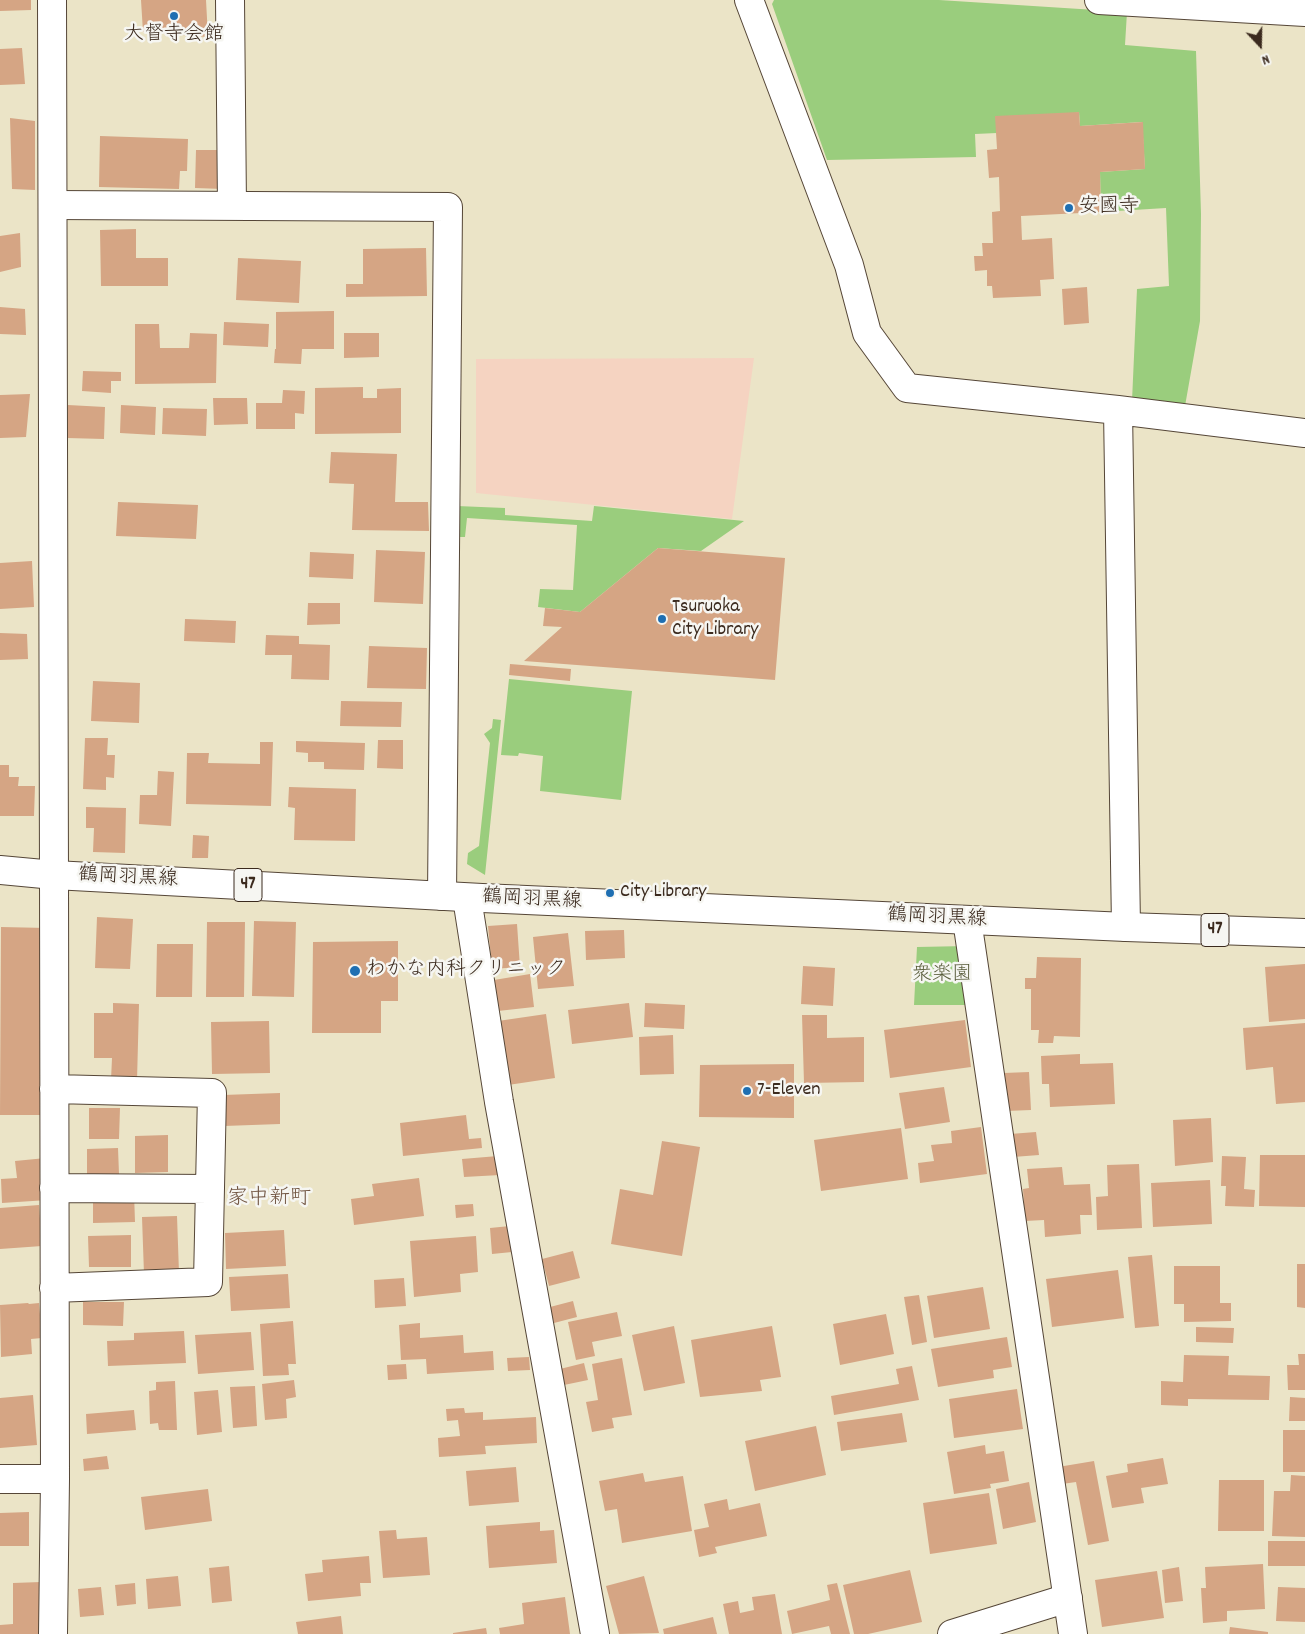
<!DOCTYPE html>
<html>
<head>
<meta charset="utf-8">
<style>
	body { margin:0 }
	#map { position:relative; width:1305px; height:1634px; overflow:hidden; background:#ebe4c7; font-family:Dekko,sans-serif }
	canvas { display:block }
	.north { position:absolute; left:1235px; top:20px; width:50px; height:50px; -webkit-text-stroke:4px #f6f6f2; paint-order:stroke; rotate:159deg; font-size:14px; font-weight:700; line-height:20px; text-align:center; color:#3b2a1e }
	.north::after { content:''; display:block; margin:auto; width:18px; height:22px; background:#3b2a1e; clip-path:polygon(50% 0,100% 100%,50% 72%,0 100%) }
</style>
</head>
<body>
<div id="map">
<canvas width="1305" height="1634"></canvas>
<div class="north">N</div>
</div>
<script>
const ctx = document.querySelector('canvas').getContext('2d');
ctx.lineJoin = 'round';
function fillPath(path, color) { ctx.fillStyle = color; ctx.fill(path, 'evenodd'); }
const toPath = rows => new Path2D(rows.map(r => 'M' + r).join(''));
function trace(path, color, width, dash) { ctx.strokeStyle = color; ctx.lineWidth = width; ctx.lineCap = dash ? 'butt' : 'round'; ctx.setLineDash(dash || []); ctx.stroke(path); }
function label(font, color, halo, rows, align = 'center') {
  ctx.font = font + ' Dekko,"Klee One",sans-serif'; ctx.lineWidth = 5; ctx.setLineDash([]); ctx.textBaseline = 'middle'; ctx.strokeStyle = halo; ctx.fillStyle = color; for (const [text, x, y, turn = 0] of rows) {
    ctx.save(); ctx.translate(x, y); ctx.rotate((+turn || 0) * Math.PI / 180); ctx.textAlign = isNaN(turn) ? turn : align; if (halo) ctx.strokeText(text, 0, 0); ctx.fillText(text, 0, 0); ctx.restore();
  }
}
const built = toPath([
	[754,358,732,519,476,493,476,359]
]);
const green = toPath([
	[774,0,939,0,1127,12,1125,45,1196,51,1201,214,1200,321,1185,406,1132,401,1137,289,1169,286,1166,208,1101,212,1100,172,1145,169,1142,122,1080,126,1079,112,997,133,975,134,976,157,827,160,772,4],
	[457,506,505,508,505,515,592,521,594,506,744,521,701,551,658,548,580,612,538,607,540,589,573,590,577,525,467,518,465,537,457,537],
	[509,679,632,691,621,800,540,791,543,756,519,753,518,756,501,755],
	[493,719,501,720,485,875,467,864,468,853,479,846,490,743,484,734,492,728],
	[967,946,972,1005,914,1005,917,947]
]);
const building = toPath([
	[0,0,31,0,31,10,0,11],
	[141,0,206,0,208,37,143,32],
	[22,48,25,84,0,85,0,49],
	[1079,112,1080,126,1143,122,1145,169,1100,172,1101,212,1021,216,1022,240,1052,238,1054,279,1040,280,1041,296,993,298,992,286,987,286,987,270,975,271,974,256,983,256,982,243,993,243,992,212,1000,211,999,177,989,178,987,150,997,149,995,116],
	[10,118,35,121,35,190,12,189],
	[100,136,188,139,187,171,180,171,179,189,99,187],
	[196,150,224,150,223,189,195,188],
	[136,229,136,258,168,258,168,286,101,286,100,230],
	[20,233,21,267,0,272,0,236],
	[426,248,427,296,346,297,346,284,363,284,363,249],
	[238,258,301,261,299,303,236,300],
	[1087,287,1089,323,1064,325,1062,289],
	[0,307,25,309,26,335,0,334],
	[334,311,334,349,302,349,301,364,274,363,275,349,276,349,276,312],
	[224,322,269,324,268,347,223,345],
	[135,324,159,324,160,348,189,348,190,333,217,334,216,383,135,384],
	[344,333,379,333,379,357,344,358],
	[83,371,121,372,121,381,111,381,111,393,82,391],
	[363,387,363,398,377,398,377,389,401,388,401,433,315,434,315,388],
	[283,390,305,391,304,414,295,413,295,429,256,429,256,403,282,403],
	[30,394,26,437,0,438,0,395],
	[213,398,247,398,248,424,214,425],
	[68,405,105,407,104,439,67,438],
	[121,405,156,407,155,435,120,433],
	[163,408,207,409,206,436,162,434],
	[331,452,397,454,395,502,428,502,429,531,352,530,354,484,329,483],
	[118,502,198,505,196,539,116,536],
	[658,548,785,558,775,680,524,661,562,627,543,626,545,608,580,612],
	[376,550,425,552,423,604,374,602],
	[310,552,354,554,353,579,309,577],
	[32,561,34,607,0,609,0,563],
	[308,603,340,603,340,624,307,625],
	[185,619,236,621,235,643,184,641],
	[0,633,27,634,28,659,0,660],
	[266,635,299,636,299,644,330,645,329,680,291,679,292,655,265,655],
	[369,646,427,648,426,689,367,688],
	[510,664,571,669,570,681,509,675],
	[93,681,140,683,139,723,91,721],
	[341,701,402,702,401,727,340,726],
	[85,738,108,738,107,755,115,755,114,778,106,777,106,790,83,789],
	[378,740,403,740,403,769,377,768],
	[296,741,365,743,364,770,324,769,324,762,308,762,308,753,296,752],
	[260,742,273,742,271,806,186,804,187,753,209,753,208,763,260,764],
	[0,765,9,765,9,777,19,777,18,786,35,786,34,816,0,816],
	[158,771,174,772,171,826,139,824,140,795,157,795],
	[289,787,356,789,355,841,294,840,295,808,288,807],
	[86,807,126,808,125,853,93,852,94,828,86,828],
	[193,835,209,836,208,858,192,858],
	[97,917,133,919,130,969,95,968],
	[254,921,296,922,294,997,252,996],
	[207,922,245,922,244,997,206,997],
	[517,924,520,967,492,969,488,926],
	[1,927,47,928,45,1115,0,1115],
	[624,930,625,958,586,960,585,931],
	[568,933,574,986,538,989,533,937],
	[398,941,398,1001,381,1001,381,1033,312,1033,313,942],
	[157,944,193,944,192,997,156,997],
	[1037,957,1081,958,1080,1037,1054,1036,1053,1043,1038,1043,1039,1030,1031,1030,1031,989,1025,989,1025,978,1036,978],
	[1305,964,1305,1019,1269,1022,1265,967],
	[803,966,835,968,833,1006,801,1004],
	[530,974,534,1007,498,1011,494,980],
	[113,1003,139,1004,137,1081,111,1080,112,1058,94,1058,94,1013,113,1013],
	[629,1003,633,1037,572,1044,568,1010],
	[645,1003,685,1005,684,1029,644,1027],
	[546,1014,555,1078,508,1085,498,1021],
	[802,1015,827,1015,827,1038,864,1037,864,1082,804,1083],
	[965,1020,971,1067,890,1078,884,1030],
	[269,1021,270,1073,212,1074,211,1022],
	[1305,1023,1305,1102,1276,1104,1273,1067,1246,1070,1243,1028],
	[673,1035,674,1074,640,1075,639,1037],
	[1080,1054,1080,1064,1113,1063,1115,1104,1050,1107,1049,1084,1042,1084,1041,1056],
	[794,1064,794,1118,699,1117,700,1065],
	[1029,1072,1031,1110,1006,1111,1004,1073],
	[944,1087,950,1122,905,1129,899,1093],
	[280,1093,280,1124,224,1126,223,1095],
	[89,1108,120,1108,119,1139,89,1139],
	[466,1115,469,1139,481,1138,482,1148,403,1156,400,1123],
	[1211,1118,1213,1162,1175,1166,1173,1120],
	[981,1127,987,1174,920,1183,918,1163,934,1161,931,1145,952,1143,951,1131],
	[901,1128,908,1179,821,1191,814,1140],
	[1036,1132,1039,1155,1013,1157,1010,1134],
	[168,1135,168,1172,135,1173,135,1136],
	[662,1141,700,1147,682,1256,611,1244,620,1189,653,1195],
	[118,1148,119,1174,87,1175,87,1149],
	[1260,1155,1305,1155,1305,1207,1259,1206],
	[498,1156,500,1175,464,1177,462,1159],
	[1222,1156,1246,1157,1244,1189,1255,1190,1254,1207,1225,1206,1226,1186,1221,1186],
	[46,1158,48,1200,2,1203,1,1179,17,1178,15,1161],
	[1139,1164,1142,1228,1097,1230,1096,1197,1108,1196,1107,1165],
	[1062,1167,1064,1185,1090,1184,1092,1215,1080,1215,1081,1234,1045,1237,1044,1220,1025,1221,1023,1189,1029,1188,1027,1169],
	[419,1178,424,1216,354,1225,351,1199,374,1196,372,1184],
	[1210,1180,1212,1224,1153,1227,1151,1183],
	[93,1193,134,1193,135,1222,93,1223],
	[473,1204,474,1216,456,1218,455,1205],
	[39,1205,42,1246,0,1249,0,1208],
	[177,1216,179,1273,144,1274,142,1217],
	[510,1226,512,1252,492,1254,490,1228],
	[284,1230,286,1266,226,1269,225,1233],
	[131,1235,131,1267,89,1267,88,1236],
	[476,1236,478,1272,460,1274,461,1292,414,1297,410,1241],
	[573,1251,580,1278,549,1286,542,1259],
	[1152,1255,1159,1326,1135,1328,1128,1257],
	[1297,1264,1305,1264,1305,1308,1297,1307],
	[1174,1266,1220,1266,1220,1303,1231,1303,1231,1321,1184,1322,1184,1304,1174,1304],
	[1118,1270,1124,1318,1052,1327,1046,1279],
	[288,1274,290,1308,231,1311,229,1277],
	[404,1278,406,1306,375,1308,374,1280],
	[983,1287,990,1329,934,1338,927,1296],
	[919,1295,927,1342,912,1345,904,1297],
	[573,1301,577,1317,554,1323,550,1307],
	[83,1302,124,1302,123,1326,83,1325],
	[28,1303,29,1304,39,1303,42,1338,31,1339,32,1354,1,1357,0,1305],
	[617,1312,622,1336,592,1342,595,1356,576,1360,568,1322],
	[886,1314,894,1354,840,1365,833,1324],
	[293,1321,296,1364,288,1364,289,1375,263,1376,260,1324],
	[420,1323,420,1338,463,1335,464,1353,493,1351,494,1370,427,1374,426,1359,401,1360,399,1325],
	[674,1326,685,1383,644,1391,632,1335],
	[772,1326,781,1377,760,1380,762,1391,700,1397,691,1340],
	[1196,1327,1234,1328,1233,1343,1196,1342],
	[184,1331,186,1363,108,1366,107,1341,134,1340,134,1333],
	[251,1332,254,1370,198,1374,195,1335],
	[1007,1337,1012,1367,993,1370,994,1378,938,1387,931,1349],
	[1298,1354,1305,1354,1305,1390,1288,1390,1287,1365,1299,1365],
	[1184,1355,1229,1356,1228,1375,1270,1376,1269,1400,1188,1399,1188,1406,1161,1405,1161,1381,1183,1382],
	[529,1357,530,1370,508,1371,507,1358],
	[622,1358,632,1415,612,1418,614,1428,592,1432,586,1402,598,1400,592,1364],
	[584,1363,588,1380,564,1385,560,1369],
	[406,1364,407,1379,388,1380,387,1365],
	[912,1366,919,1400,834,1415,831,1396,899,1384,896,1369],
	[294,1380,296,1397,286,1399,287,1418,265,1420,262,1384],
	[175,1381,177,1430,159,1430,158,1423,150,1424,149,1391,156,1390,156,1382],
	[255,1386,257,1426,233,1428,230,1387],
	[1017,1389,1023,1429,954,1438,949,1399],
	[218,1390,222,1432,197,1435,194,1392],
	[33,1395,37,1445,0,1448,0,1398],
	[1290,1397,1305,1398,1305,1421,1289,1421],
	[464,1408,465,1413,483,1412,483,1420,536,1417,537,1443,485,1446,486,1454,439,1457,438,1438,460,1436,458,1420,447,1421,446,1409],
	[134,1410,136,1430,87,1434,86,1414],
	[902,1413,907,1442,841,1451,837,1422],
	[816,1426,826,1475,755,1491,745,1441],
	[1283,1430,1305,1430,1305,1472,1283,1472],
	[985,1445,986,1454,1004,1451,1009,1481,990,1484,991,1488,954,1494,947,1452],
	[107,1456,109,1469,84,1471,83,1459],
	[1163,1458,1168,1484,1141,1488,1144,1503,1112,1508,1106,1476,1128,1472,1127,1464],
	[1094,1461,1109,1541,1088,1545,1076,1482,1062,1484,1058,1467],
	[516,1467,519,1502,469,1506,466,1471],
	[643,1473,645,1482,683,1476,692,1531,622,1543,617,1509,605,1511,599,1481],
	[1291,1475,1305,1476,1305,1537,1272,1536,1274,1491,1290,1491],
	[1219,1480,1264,1480,1264,1531,1218,1531],
	[1029,1482,1036,1522,1003,1529,996,1489],
	[208,1489,212,1521,145,1530,141,1497],
	[989,1493,997,1544,930,1554,923,1503],
	[727,1499,729,1510,760,1503,767,1536,715,1547,717,1553,699,1557,694,1530,709,1527,704,1504],
	[29,1512,29,1546,0,1546,0,1513],
	[540,1522,540,1531,554,1530,557,1563,489,1568,486,1526],
	[396,1530,397,1539,427,1537,430,1575,383,1578,379,1531],
	[1268,1541,1305,1541,1305,1566,1268,1566],
	[369,1556,371,1583,360,1583,361,1596,308,1601,305,1574,323,1572,322,1560],
	[1263,1564,1265,1609,1227,1611,1227,1621,1203,1623,1201,1588,1206,1588,1205,1567],
	[229,1566,232,1601,212,1603,209,1568],
	[1179,1567,1183,1601,1165,1603,1162,1570],
	[910,1570,922,1622,868,1634,854,1634,843,1585],
	[1157,1571,1164,1618,1102,1627,1095,1580],
	[178,1576,181,1606,148,1609,146,1579],
	[644,1576,659,1633,619,1634,606,1586],
	[41,1582,42,1634,0,1634,0,1625,13,1624,13,1583],
	[135,1583,136,1604,117,1606,115,1585],
	[837,1583,850,1634,831,1634,829,1626,792,1634,787,1611,830,1600,827,1585],
	[101,1587,104,1615,80,1617,78,1589],
	[1278,1587,1305,1588,1305,1622,1276,1621],
	[775,1594,782,1634,729,1634,723,1604,738,1601,740,1613,754,1610,752,1597],
	[565,1597,570,1634,500,1634,499,1628,524,1624,522,1603],
	[341,1616,343,1634,298,1634,296,1622],
	[713,1617,717,1634,664,1634,663,1629],
	[1230,1627,1268,1632,1268,1634,1229,1634],
	[486,1628,487,1634,453,1634,453,1633]
]);
const street = toPath([
	[230,0,232,206],
	[749,0,849,265,867,333,907,388,1118,410,1305,433],
	[1099,0,1305,12],
	[53,205,448,207,442,896],
	[1118,410,1126,927],
	[467,898,499,1102,595,1634],
	[967,920,1073,1634],
	[54,1089,212,1093,208,1282,54,1288],
	[54,1188,210,1189],
	[0,1479,55,1479],
	[53,1634,55,1479,54,875],
	[952,1634,1068,1598]
]);
const secondary = toPath([
	[52,0,54,875]
]);
const primary = toPath([
	[0,870,54,875,482,898,1126,927,1305,933]
]);
const markers = [
	[174,16,5,"#1f6fb2"],
	[1069,208,5,"#1f6fb2"],
	[662,619,5,"#1f6fb2"],
	[610,893,5,"#1f6fb2"],
	[355,971,6,"#1f6fb2"],
	[747,1091,5,"#1f6fb2"]
];
const shields = [
	[248,885,28],
	[1215,930,28]
];
const shieldNames = [
	["47",248,885],
	["47",1215,930]
];
const poiNames = [
	["大督寺会館",174,36,"center"],
	["安國寺",1079,208],
	["Tsuruoka",672,608],
	["City Library",672,631],
	["City Library",620,893],
	["わかな内科クリニック",366,971],
	["7-Eleven",757,1091]
];
const streetNames = [
	["鶴岡羽黒線",128,879,3],
	["鶴岡羽黒線",532,901,3],
	["鶴岡羽黒線",937,919,3]
];
const parkNames = [
	["衆楽園",942,976]
];
const neighbourhoodNames = [
	["家中新町",269,1200]
];
fillPath(built, '#f5d3c1');
fillPath(green, '#9acd7d');
fillPath(building, '#d5a584');
trace(street, '#554637', 30);
trace(secondary, '#554637', 30);
trace(primary, '#554637', 30);
trace(street, '#fff', 28);
trace(secondary, '#fff', 28);
trace(primary, '#fff', 28);
for (const [x, y, r, color] of markers) { const dot = new Path2D(); dot.arc(x, y, r, 0, 2 * Math.PI); ctx.fillStyle = color; ctx.fill(dot); trace(dot, '#f6f6f2', 2); }
for (const [x, y, w] of shields) { const box = new Path2D(); box.roundRect(x - w / 2, y - 16.5, w, 33, 4); ctx.fillStyle = '#f6f6f2'; ctx.fill(box); trace(box, '#3b2a1e', 1); }
label('bold 19px', '#3b2a1e', null, shieldNames);
label('20px', '#3b2a1e', '#f6f6f2', poiNames, 'left');
label('20px', '#3b2a1e', '#f6f6f2', streetNames);
label('20px', '#585b3a', '#f6f6f2', parkNames);
label('21px', '#715542', '#f6f6f2', neighbourhoodNames);
</script>
</body>
</html>
